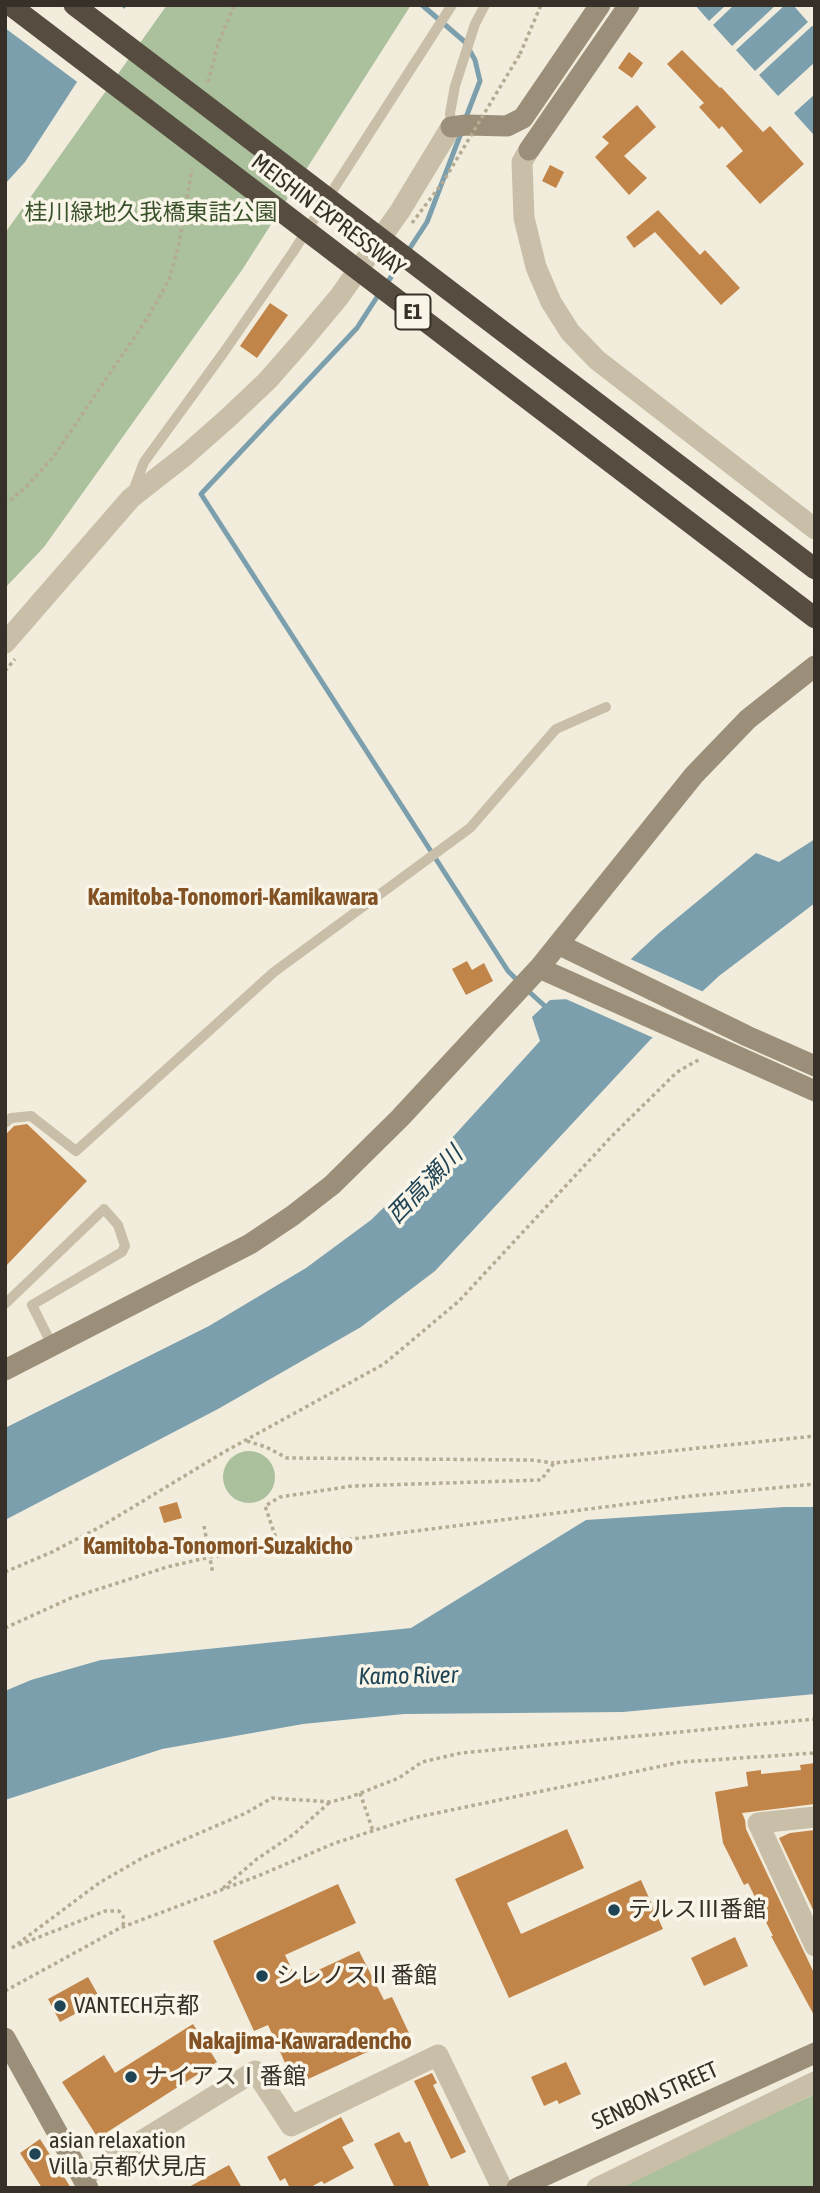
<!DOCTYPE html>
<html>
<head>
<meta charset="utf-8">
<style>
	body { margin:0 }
	#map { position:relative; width:820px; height:2193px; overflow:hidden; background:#f1ecdc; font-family:"Asap Condensed",sans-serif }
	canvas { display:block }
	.frame { position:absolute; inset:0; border:7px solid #363028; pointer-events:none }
</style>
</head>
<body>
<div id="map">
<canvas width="820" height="2193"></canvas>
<div class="frame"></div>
</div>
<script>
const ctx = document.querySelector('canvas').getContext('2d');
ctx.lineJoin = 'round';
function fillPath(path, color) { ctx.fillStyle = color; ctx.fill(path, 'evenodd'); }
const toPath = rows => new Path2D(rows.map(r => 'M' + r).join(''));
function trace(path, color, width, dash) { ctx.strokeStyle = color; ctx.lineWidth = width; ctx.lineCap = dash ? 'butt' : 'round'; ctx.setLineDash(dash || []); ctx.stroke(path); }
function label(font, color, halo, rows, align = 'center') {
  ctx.font = font + ' "Asap Condensed","Noto Sans JP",sans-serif'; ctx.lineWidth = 7; ctx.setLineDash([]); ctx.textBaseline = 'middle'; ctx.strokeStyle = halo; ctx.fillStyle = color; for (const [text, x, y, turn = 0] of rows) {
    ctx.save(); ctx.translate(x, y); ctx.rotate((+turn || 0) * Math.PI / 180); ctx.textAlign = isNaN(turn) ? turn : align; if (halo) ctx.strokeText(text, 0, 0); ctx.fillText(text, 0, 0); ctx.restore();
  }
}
const green = toPath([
	[167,5,411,5,242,270,44,547,5,588,5,233],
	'223 1477a26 26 0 1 1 52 0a26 26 0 1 1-52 0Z',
	[815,2094,815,2188,614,2188]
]);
const water = toPath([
	[5,5,127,5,25,162,5,184],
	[695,5,726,5,709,21],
	[734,5,776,5,732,46,713,25],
	[785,5,793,5,808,22,755,71,736,50],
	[812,26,815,28,815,62,778,96,759,75],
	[815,94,815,133,813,134,794,113],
	[815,839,815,903,719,976,650,1040,435,1271,361,1327,218,1409,5,1520,5,1428,209,1326,306,1268,371,1220,432,1160,540,1041,532,1017,550,1000,589,998,659,933,756,853,779,862],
	[784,1507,815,1507,815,1694,623,1712,404,1714,303,1724,162,1749,5,1800,5,1691,31,1680,101,1660,411,1628,586,1520]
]);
const pier = toPath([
	[5,5,120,5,127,11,80,84,5,28],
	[628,958,706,993,656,1039,559,996,588,995]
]);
const stream = toPath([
	[422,5,465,42,475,60,480,81,465,120],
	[408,251,427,222,461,133],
	[385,286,403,259],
	[379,294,357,328,201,494,508,971,519,982],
	[526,989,547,1008]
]);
const building = toPath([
	[682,50,720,88,721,87,763,132,770,126,804,164,760,204,726,166,743,151,722,126,719,129,699,107,704,103,667,64],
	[629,52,643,63,632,78,618,68],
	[637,105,656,127,624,156,647,178,629,195,595,157,609,143,602,137],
	[550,165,564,172,556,188,542,181],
	[658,210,700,255,705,250,740,288,721,305,655,232,634,248,626,237],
	[270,303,288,315,257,358,240,346],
	[467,961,472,970,484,963,493,981,466,995,452,969],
	[27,1124,87,1181,5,1267,5,1135,14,1126],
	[177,1502,182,1518,164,1523,159,1507],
	[815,1763,815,1804,742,1813,745,1820,746,1829,815,1975,815,2017,771,1936,773,1936,765,1920,766,1919,748,1883,744,1885,723,1843,715,1792,748,1786,746,1772,761,1770,761,1774,801,1770,800,1765],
	[567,1829,584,1868,507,1903,521,1934,641,1880,663,1929,509,1998,455,1879],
	[815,1830,815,1914,779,1838,790,1833],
	[338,1884,356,1923,285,1955,297,1980,359,1951,384,2000,392,1997,409,2033,295,2085,268,2025,254,2031,213,1941],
	[735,1937,748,1966,704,1986,691,1958],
	[88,1977,101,2000,60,2022,48,1999],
	[193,2024,217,2062,98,2138,62,2082,104,2055,115,2073],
	[566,2062,581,2094,559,2104,557,2100,544,2106,531,2077],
	[432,2073,437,2083,433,2085,466,2152,451,2159,414,2081],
	[341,2117,354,2141,342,2147,354,2168,324,2184,322,2181,309,2188,290,2188,285,2178,280,2181,267,2157],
	[399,2132,405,2143,410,2141,430,2188,395,2188,374,2144],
	[40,2139,71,2188,42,2188,20,2153],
	[229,2165,242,2188,187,2188]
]);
const path = toPath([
	[520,54,541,5],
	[208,82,218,44,234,5],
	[5,505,26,487,54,456,148,317,169,280,179,244,192,169],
	[5,671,15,659],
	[247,1441,266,1447,287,1458,531,1460,554,1463],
	[204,1526,213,1574],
	[280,1550,265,1506,280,1497,352,1486,541,1480,554,1463,815,1436],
	[5,1572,52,1552,100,1527,224,1452,384,1364,459,1301,611,1137,677,1072,700,1059],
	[5,1628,71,1598,167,1567,210,1557,691,1496,815,1484],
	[360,1793,373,1831],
	[223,1888,257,1859,294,1834,329,1803],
	[19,1945,105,1911,119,1911,123,1916,124,1922,122,1927],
	[12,1948,99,1883,144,1857,246,1813,272,1798,330,1802,350,1797,399,1778,422,1762,461,1753,815,1719],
	[5,1991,120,1928,258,1876,335,1843,413,1818,681,1762,815,1753]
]);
const lane = toPath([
	[451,127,450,113,455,86,475,24,485,5],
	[133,491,144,462,224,352,293,252,452,5],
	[5,1123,11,1118,31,1116,76,1151,274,972,470,828,556,729,606,707],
	[5,1304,104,1209,118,1225,125,1246,122,1252,32,1305,52,1345]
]);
const street = toPath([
	[529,150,522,162,524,218,536,267,551,302,570,332,597,360,815,529],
	[5,643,131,498,186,455,229,417,268,380,303,340,339,297,400,211,451,127],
	[815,1817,758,1823,815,1946],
	[83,2177,255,2071,291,2126,438,2055,502,2188],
	[597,2188,815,2082]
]);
const secondary = toPath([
	[451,127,466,125,507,126,523,118,600,5],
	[529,150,629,5],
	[560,945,747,1036,815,1066],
	[539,968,815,1091],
	[5,1370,250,1244,292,1216,332,1185,400,1118,539,968,694,775,748,719,815,666],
	[5,2038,88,2188],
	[517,2188,815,2053]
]);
const pathBridge = toPath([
	[412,223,443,182,520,54]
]);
const highwayBridge = toPath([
	[10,5,815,618],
	[74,5,815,569]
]);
const markers = [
	[614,1910,7,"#1f4456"],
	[262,1976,7,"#1f4456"],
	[60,2006,7,"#1f4456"],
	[131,2077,7,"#1f4456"],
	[35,2154,7,"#1f4456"]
];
const shields = [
	[413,312,35]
];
const shieldNames = [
	["E1",413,312]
];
const parkNames = [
	["桂川緑地久我橋東詰公園",151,213]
];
const streetNames = [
	["MEISHIN EXPRESSWAY",328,215,37],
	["SENBON STREET",655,2096,-24]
];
const poiNames = [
	["テルスⅢ番館",628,1910],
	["シレノスⅡ番館",276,1976],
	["VANTECH京都",74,2006],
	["ナイアスⅠ番館",145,2077],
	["asian relaxation",49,2141],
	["Villa 京都伏見店",49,2167]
];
const neighbourhoodNames = [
	["Kamitoba-Tonomori-Kamikawara",233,897],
	["Kamitoba-Tonomori-Suzakicho",218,1546],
	["Nakajima-Kawaradencho",300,2041]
];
const waterNames = [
	["西高瀬川",425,1185,-46],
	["Kamo River",408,1676,-1]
];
fillPath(green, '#abc09c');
fillPath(water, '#7b9fad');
fillPath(pier, '#f1ecdc');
trace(stream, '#7b9fad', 5);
fillPath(building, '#c28549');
trace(path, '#b5aa92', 3.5, [3.5, 3.5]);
trace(lane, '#c9bfa8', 10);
trace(street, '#c9bfa8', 21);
trace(secondary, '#9c8f79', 21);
trace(pathBridge, '#b5aa92', 3.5, [3.5, 3.5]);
trace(highwayBridge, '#564c3f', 21);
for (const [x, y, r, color] of markers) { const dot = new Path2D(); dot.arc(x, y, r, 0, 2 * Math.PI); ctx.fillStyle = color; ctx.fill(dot); trace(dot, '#f9f5e8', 2.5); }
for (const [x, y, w] of shields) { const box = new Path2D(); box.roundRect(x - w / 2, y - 17.5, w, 35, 5); ctx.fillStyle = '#f9f5e8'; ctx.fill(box); trace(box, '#363028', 2); }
label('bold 21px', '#363028', null, shieldNames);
label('23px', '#3b532c', '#f9f5e8', parkNames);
label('23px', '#363028', '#f9f5e8', streetNames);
label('23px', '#363028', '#f9f5e8', poiNames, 'left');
label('bold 24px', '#825224', '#f9f5e8', neighbourhoodNames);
label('italic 24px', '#1f4456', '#f9f5e8', waterNames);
</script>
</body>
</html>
